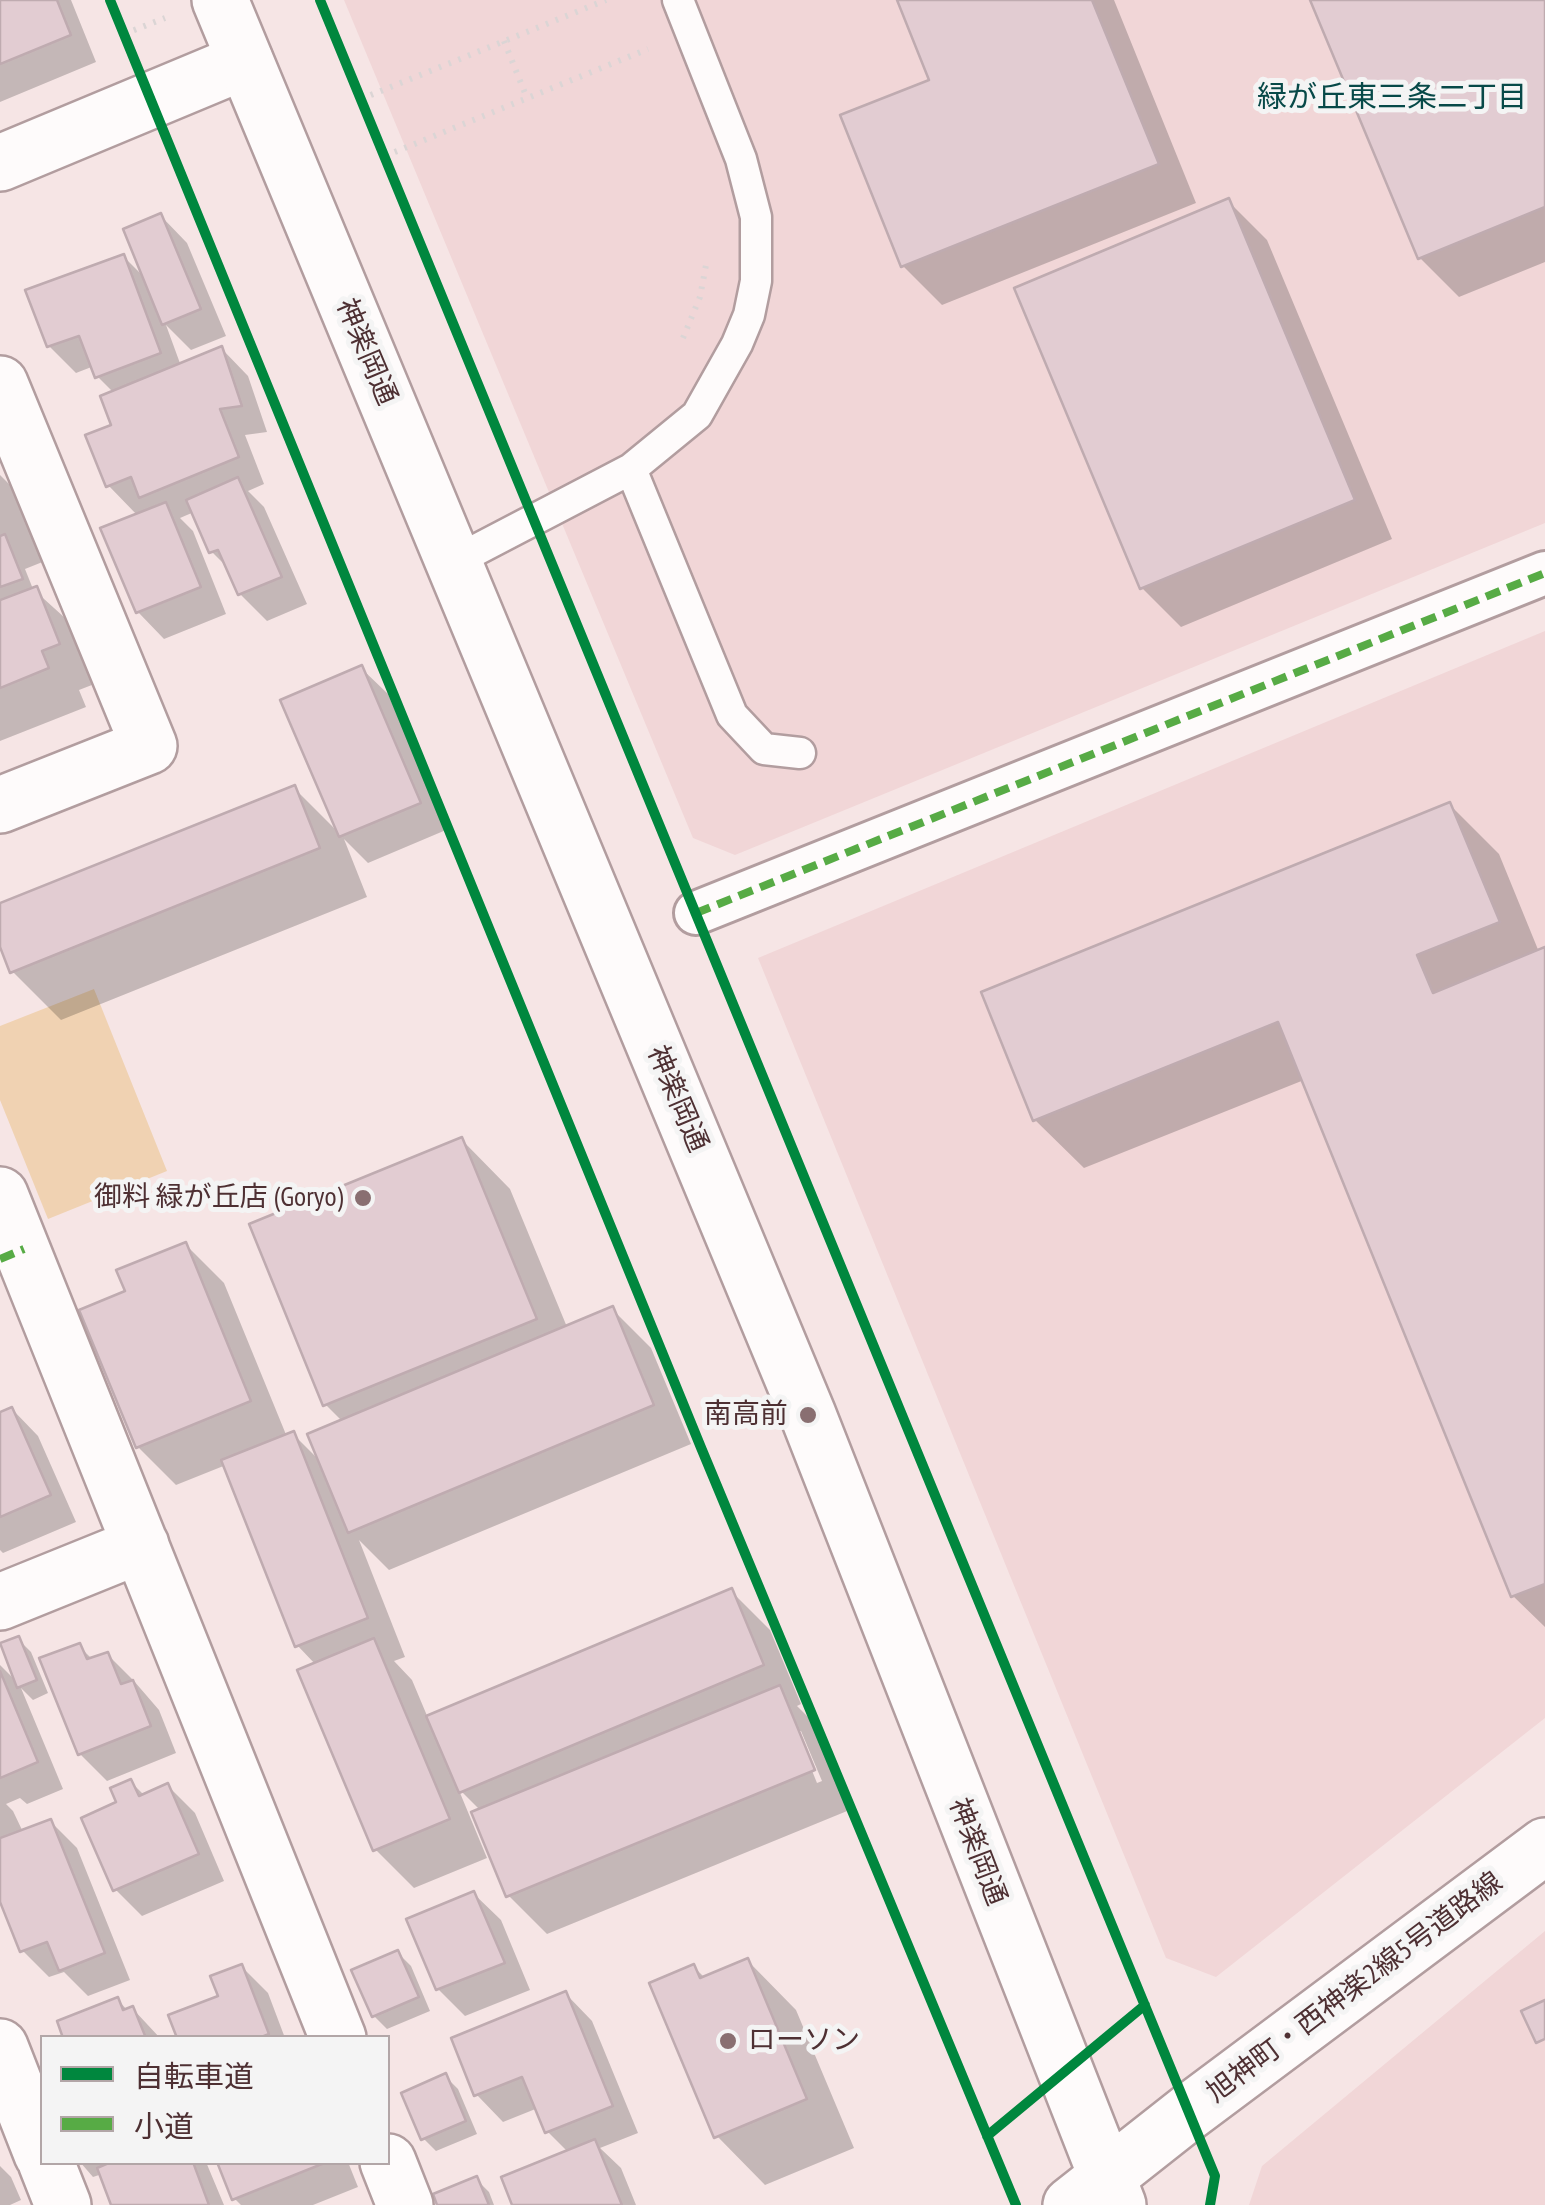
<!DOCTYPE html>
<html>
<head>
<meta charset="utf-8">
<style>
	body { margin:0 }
	#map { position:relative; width:1545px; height:2205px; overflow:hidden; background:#f6e5e5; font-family:"PT Sans Narrow","Noto Sans JP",sans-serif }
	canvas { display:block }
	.legend { position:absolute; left:40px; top:2035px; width:350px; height:130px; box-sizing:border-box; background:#f4f4f4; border:2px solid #b2a6a7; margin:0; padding:12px 18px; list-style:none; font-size:30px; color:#4e3033 }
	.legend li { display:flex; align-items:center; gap:20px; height:50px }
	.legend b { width:50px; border:2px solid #b2a6a7 }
</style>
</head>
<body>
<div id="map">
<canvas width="1545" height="2205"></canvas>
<ul class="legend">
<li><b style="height:12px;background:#00873e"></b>自転車道</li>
<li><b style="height:12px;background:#57ab45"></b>小道</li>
</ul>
</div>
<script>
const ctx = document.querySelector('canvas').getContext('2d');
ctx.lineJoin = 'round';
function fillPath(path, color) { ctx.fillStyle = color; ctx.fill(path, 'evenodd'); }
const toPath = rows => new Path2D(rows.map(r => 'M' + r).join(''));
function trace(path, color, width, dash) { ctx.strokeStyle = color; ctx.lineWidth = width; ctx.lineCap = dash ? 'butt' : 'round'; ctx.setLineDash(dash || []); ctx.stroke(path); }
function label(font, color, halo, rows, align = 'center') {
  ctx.font = font + ' "PT Sans Narrow","Noto Sans JP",sans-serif'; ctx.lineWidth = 10; ctx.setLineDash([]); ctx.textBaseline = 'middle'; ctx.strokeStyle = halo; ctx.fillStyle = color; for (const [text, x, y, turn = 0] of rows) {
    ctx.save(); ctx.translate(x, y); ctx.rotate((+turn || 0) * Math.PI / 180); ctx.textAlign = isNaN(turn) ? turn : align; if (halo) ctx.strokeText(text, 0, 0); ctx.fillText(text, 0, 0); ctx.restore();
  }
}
const built = toPath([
	[344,0,1545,0,1545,523,735,855,693,838],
	[1545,631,1545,1718,1216,1977,1166,1958,758,958],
	[1545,1931,1545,2205,1249,2205,1262,2166]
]);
const green = toPath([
	[94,989,167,1171,48,1219,0,1100,0,1026]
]);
const shadow = toPath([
	[0,0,71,0,96,62,0,102],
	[900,0,1114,0,1196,203,942,305,903,266,933,81],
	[1313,0,1545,0,1545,262,1459,297,1420,258],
	[1228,201,1267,240,1392,539,1181,627,1142,588],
	[161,216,187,243,226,336,191,350,166,325,181,366,222,349,248,376,267,432,245,435,264,484,248,491,264,507,307,604,267,621,240,594,230,570,211,551,194,512,180,518,193,531,226,614,164,639,138,612,138,516,108,485,114,427,114,393,98,377,94,366,76,373,49,346,123,256,146,279],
	[0,475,18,493,45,561,25,569,33,589,75,627,97,683,79,690,86,707,0,741],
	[361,668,388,694,446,830,368,863,344,839,367,897,61,1020,12,971,0,940,0,905,294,788,340,834],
	[1450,805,1499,854,1539,952,1545,950,1545,1627,1513,1596,1304,1080,1084,1168,1035,1120],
	[462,1140,510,1189,567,1327,612,1309,651,1348,691,1444,389,1570,359,1540,405,1657,394,1661,412,1680,428,1718,731,1591,770,1630,801,1704,797,1706,818,1727,852,1809,547,1934,508,1895,480,1810,458,1788,487,1858,414,1888,376,1850,316,1665,297,1645,226,1465,176,1485,138,1447,128,1292,185,1244,224,1283,287,1437,293,1434,321,1462,343,1422,325,1404],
	[796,1731,801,1731,822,1781,817,1783],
	[12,1409,38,1436,76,1522,3,1553,0,1550,0,1414],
	[18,1639,31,1652,48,1693,33,1700,21,1688,63,1789,27,1804,20,1798,6,1804,13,1811,23,1832,50,1821,77,1848,130,1980,88,1996,64,1972,49,1977,22,1950,0,1895,0,1665,18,1683],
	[79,1646,93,1660,107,1654,134,1681,159,1710,176,1753,107,1781,80,1754],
	[131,1782,145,1796,168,1786,195,1813,224,1881,142,1916,115,1889,119,1803],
	[474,1894,501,1920,530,1990,465,2016,438,1989],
	[398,1953,411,1966,430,2011,387,2029,374,2016],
	[748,1961,796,2010,854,2148,765,2185,717,2136,694,1967,705,1978],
	[242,1967,268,1993,285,2038,179,2038,221,1998],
	[566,1994,592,2021,638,2133,600,2148,621,2168,636,2205,515,2205,568,2152,547,2131,538,2108,503,2122,477,2095],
	[118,2000,128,2011,133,2009,160,2038,66,2038],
	[445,2076,458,2089,477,2134,436,2151,423,2138],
	[80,2162,206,2162,224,2205,114,2205,102,2174,93,2177],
	[220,2162,348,2162,358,2187,313,2205,241,2205,234,2198],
	[0,2166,11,2177,21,2200,10,2205,0,2205],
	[476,2179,489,2192,494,2205,440,2205]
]);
const building = toPath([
	[0,0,57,0,71,35,0,64,0,0],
	[897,0,1092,0,1159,164,901,267,840,115,929,80,897,0],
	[1310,0,1545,0,1545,207,1418,259,1310,0],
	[1229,198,1355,500,1140,589,1014,288,1229,198],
	[161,213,201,309,162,325,123,229,161,213],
	[124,254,161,353,95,378,79,336,47,347,25,290,124,254],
	[222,346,242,406,220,409,239,457,139,498,131,477,106,487,85,435,111,425,100,396,222,346],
	[238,477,282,577,238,595,218,550,209,553,186,500,238,477],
	[166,502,201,587,136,613,100,528,166,502],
	[5,534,23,579,0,587,0,536,5,534],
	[37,586,60,644,42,651,49,668,0,688,0,600,37,586],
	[362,665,421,803,339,837,280,700,362,665],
	[295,785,320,848,10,973,0,947,0,903,295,785],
	[1450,802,1500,922,1417,955,1433,993,1545,947,1545,1584,1511,1597,1278,1022,1033,1121,981,992,1450,802],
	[462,1137,537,1319,323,1406,249,1224,462,1137],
	[186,1242,251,1401,136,1448,79,1310,125,1291,116,1270,186,1242],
	[613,1306,654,1405,348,1533,307,1434,613,1306],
	[12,1407,51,1495,0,1517,0,1412,12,1407],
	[294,1431,368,1618,295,1647,221,1460,294,1431],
	[732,1588,764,1665,459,1793,426,1716,732,1588],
	[19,1636,37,1680,17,1688,0,1643,19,1636],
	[374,1638,450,1819,373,1851,297,1670,374,1638],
	[80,1643,87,1659,108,1652,121,1684,133,1680,151,1726,78,1755,39,1658,80,1643],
	[0,1671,38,1762,0,1778,0,1671],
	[780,1685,815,1770,506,1897,471,1812,780,1685],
	[131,1779,139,1796,168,1783,199,1854,113,1891,81,1818,116,1802,110,1788,131,1779],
	[51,1819,105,1953,59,1971,47,1942,20,1952,0,1902,0,1838,51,1819],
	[474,1891,505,1963,436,1990,406,1919,474,1891],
	[398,1950,419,1997,372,2017,351,1970,398,1950],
	[748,1958,807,2099,714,2138,649,1983,694,1964,700,1978,748,1958],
	[242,1964,269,2034,259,2038,177,2038,168,2015,218,1996,210,1976,242,1964],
	[566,1991,613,2106,545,2133,522,2077,474,2096,451,2038,566,1991],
	[118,1997,123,2010,133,2006,146,2038,63,2038,57,2021,118,1997],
	[1545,2000,1545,2039,1536,2043,1521,2011,1545,2000],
	[446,2073,466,2121,421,2140,401,2093,446,2073],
	[595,2139,622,2205,512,2205,501,2177,595,2139],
	[111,2162,193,2162,209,2205,111,2205,97,2168,111,2162],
	[217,2162,327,2162,232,2200,217,2162],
	[477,2176,489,2205,437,2205,433,2194,477,2176]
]);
const path = toPath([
	[124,34,165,18],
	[504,41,527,98],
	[361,99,606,0],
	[385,156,648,49],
	[683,338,700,297,706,265]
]);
const service = toPath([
	[631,469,732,715,764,749,800,753],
	[453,562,631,469,697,415,737,344,749,315,756,281,756,217,741,159,678,0]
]);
const pedestrian = toPath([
	[696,913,1545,573]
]);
const minor = toPath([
	[0,163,245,61],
	[0,384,149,746,0,805],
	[0,1195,338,2038],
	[0,1602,141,1545],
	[0,2047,42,2154],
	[46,2162,63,2205],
	[388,2162,405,2205]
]);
const tertiary = toPath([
	[220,0,808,1415,1118,2205],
	[1071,2205,1189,2112,1545,1846]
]);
const quiet = toPath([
	[696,913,1545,573],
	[0,1259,24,1249]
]);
const cycleway = toPath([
	[110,0,702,1450,1016,2205],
	[320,0,1215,2176,1210,2205],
	[987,2136,1145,2005]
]);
const markers = [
	[363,1198,10,"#896f71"],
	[808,1415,10,"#896f71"],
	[728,2041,10,"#896f71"]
];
const streetNames = [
	["神楽岡通",366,352,67],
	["神楽岡通",677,1099,67],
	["神楽岡通",977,1852,69],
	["旭神町・西神楽2線5号道路線",1355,1988,-37]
];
const poiNames = [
	["御料 緑が丘店 (Goryo)",343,1198],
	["南高前",788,1415],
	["ローソン",748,2041,"left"]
];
const neighbourhoodNames = [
	["緑が丘東三条二丁目",1392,98]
];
fillPath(built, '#f1d6d7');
fillPath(green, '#f0d2b2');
fillPath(shadow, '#0003');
fillPath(building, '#e2ccd2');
trace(building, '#bfabb0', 2.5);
trace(service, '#b29d9f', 35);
trace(pedestrian, '#b29d9f', 48);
trace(minor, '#b29d9f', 60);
trace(tertiary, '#b29d9f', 60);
trace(path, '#dbd5d5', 6, [2.5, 8]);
trace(service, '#fefbfb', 30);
trace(pedestrian, '#fefbfb', 42);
trace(minor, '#fefbfb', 55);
trace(tertiary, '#fefbfb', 55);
trace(quiet, '#57ab45', 8, [15, 8]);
trace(cycleway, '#00873e', 10);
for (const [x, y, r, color] of markers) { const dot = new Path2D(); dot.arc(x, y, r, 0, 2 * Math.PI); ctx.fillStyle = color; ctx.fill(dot); trace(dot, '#f4f4f4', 4); }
label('28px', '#4e3033', '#f4f4f4', streetNames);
label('28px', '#4e3033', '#f4f4f4', poiNames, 'right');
label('30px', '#074948', '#f4f4f4', neighbourhoodNames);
</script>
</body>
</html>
